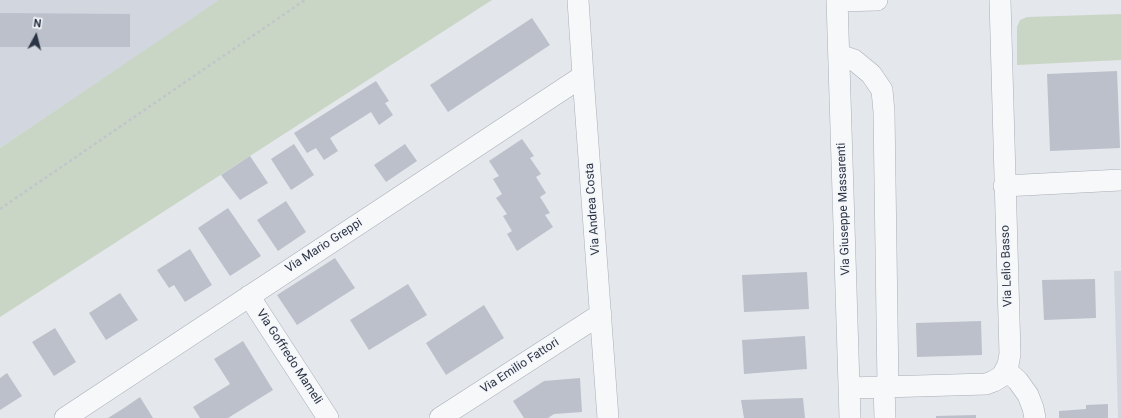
<!DOCTYPE html>
<html>
<head>
<meta charset="utf-8">
<style>
	body { margin:0 }
	#map { position:relative; width:1121px; height:418px; overflow:hidden; background:#e4e7ec; font-family:Roboto,sans-serif }
	canvas { display:block }
	.north { position:absolute; left:16px; top:16px; width:40px; height:40px; -webkit-text-stroke:3px #f4f6f9; paint-order:stroke; rotate:7deg; font-size:11px; font-weight:700; line-height:16px; text-align:center; color:#2b3445 }
	.north::after { content:''; display:block; margin:auto; width:14px; height:18px; background:#2b3445; clip-path:polygon(50% 0,100% 100%,50% 72%,0 100%) }
</style>
</head>
<body>
<div id="map">
<canvas width="1121" height="418"></canvas>
<div class="north">N</div>
</div>
<script>
const ctx = document.querySelector('canvas').getContext('2d');
ctx.lineJoin = 'round';
function fillPath(path, color) { ctx.fillStyle = color; ctx.fill(path, 'evenodd'); }
const toPath = rows => new Path2D(rows.map(r => 'M' + r).join(''));
function trace(path, color, width, dash) { ctx.strokeStyle = color; ctx.lineWidth = width; ctx.lineCap = dash ? 'butt' : 'round'; ctx.setLineDash(dash || []); ctx.stroke(path); }
function label(font, color, halo, rows, align = 'center') {
  ctx.font = font + ' Roboto,sans-serif'; ctx.lineWidth = 3; ctx.setLineDash([]); ctx.textBaseline = 'middle'; ctx.strokeStyle = halo; ctx.fillStyle = color; for (const [text, x, y, turn = 0] of rows) {
    ctx.save(); ctx.translate(x, y); ctx.rotate((+turn || 0) * Math.PI / 180); ctx.textAlign = isNaN(turn) ? turn : align; if (halo) ctx.strokeText(text, 0, 0); ctx.fillText(text, 0, 0); ctx.restore();
  }
}
const built = toPath([
	[0,0,220,0,0,148],
	[1114,271,1121,271,1121,418,1118,418]
]);
const green = toPath([
	[219,0,492,0,0,317,0,148],
	[1121,14,1121,60,1017,65,1017,27,1020,20,1027,17]
]);
const building = toPath([
	[0,13,130,14,130,47,0,47],
	[532,18,550,45,448,112,430,85],
	[1117,71,1120,148,1050,151,1047,74],
	[376,81,389,101,385,103,393,115,379,125,371,112,330,138,338,151,324,160,316,148,307,153,294,133],
	[522,139,534,156,530,158,541,174,536,177,546,193,540,197,550,213,545,215,553,227,517,251,507,234,512,231,503,216,507,214,496,198,502,194,493,179,499,176,489,161],
	[294,144,314,175,291,190,271,159],
	[405,144,417,161,386,182,374,165],
	[250,156,268,183,240,200,221,175],
	[286,201,306,232,278,251,257,220],
	[228,208,261,256,230,276,198,228],
	[190,249,212,285,185,302,174,285,169,288,157,270],
	[335,258,355,288,297,325,277,295],
	[807,272,809,309,744,312,742,275],
	[1095,279,1096,318,1044,320,1042,280],
	[408,284,427,315,369,350,350,320],
	[120,293,138,320,106,340,89,313],
	[484,305,504,338,446,375,426,343],
	[981,321,982,355,917,357,916,323],
	[55,328,76,362,54,376,32,342],
	[805,336,807,369,744,374,742,340],
	[243,341,273,390,228,418,200,418,193,407,230,384,214,359],
	[7,373,22,396,0,410,0,378],
	[580,378,582,412,554,414,548,418,524,418,513,401,544,381],
	[140,397,153,418,108,418,124,408],
	[803,398,805,418,744,418,741,400],
	[1108,404,1108,418,1059,418,1059,411,1086,409,1086,405],
	[976,415,976,418,936,418,936,416]
]);
const path = toPath([
	[0,209,305,0]
]);
const minor = toPath([
	[578,0,583,76,608,418],
	[837,0,850,418],
	[837,1,877,0],
	[839,55,854,60,871,74,882,90,884,112,888,387],
	[1004,186,1121,180],
	[249,296,328,418],
	[1006,370,1018,381,1028,395,1033,408,1035,418],
	[884,387,885,418],
	[849,388,986,384,994,381,1002,376,1008,365,1010,354,1000,0],
	[65,418,583,76],
	[440,418,601,314]
]);
const streetNames = [
	["Via Andrea Costa",593,209,-94],
	["Via Giuseppe Massarenti",844,209,-92],
	["Via Mario Greppi",324,246,-33],
	["Via Lelio Basso",1007,266,-92],
	["Via Goffredo Mameli",289,357,57],
	["Via Emilio Fattori",520,366,-33]
];
fillPath(built, '#d2d6de');
fillPath(green, '#c9d6c5');
fillPath(building, '#bbc0ca');
trace(minor, '#a9aeb7', 22);
trace(path, '#c2c5cb', 2.5, [3, 3]);
trace(minor, '#f7f8fa', 21);
label('12px', '#2b3445', '#f4f6f9', streetNames);
</script>
</body>
</html>
